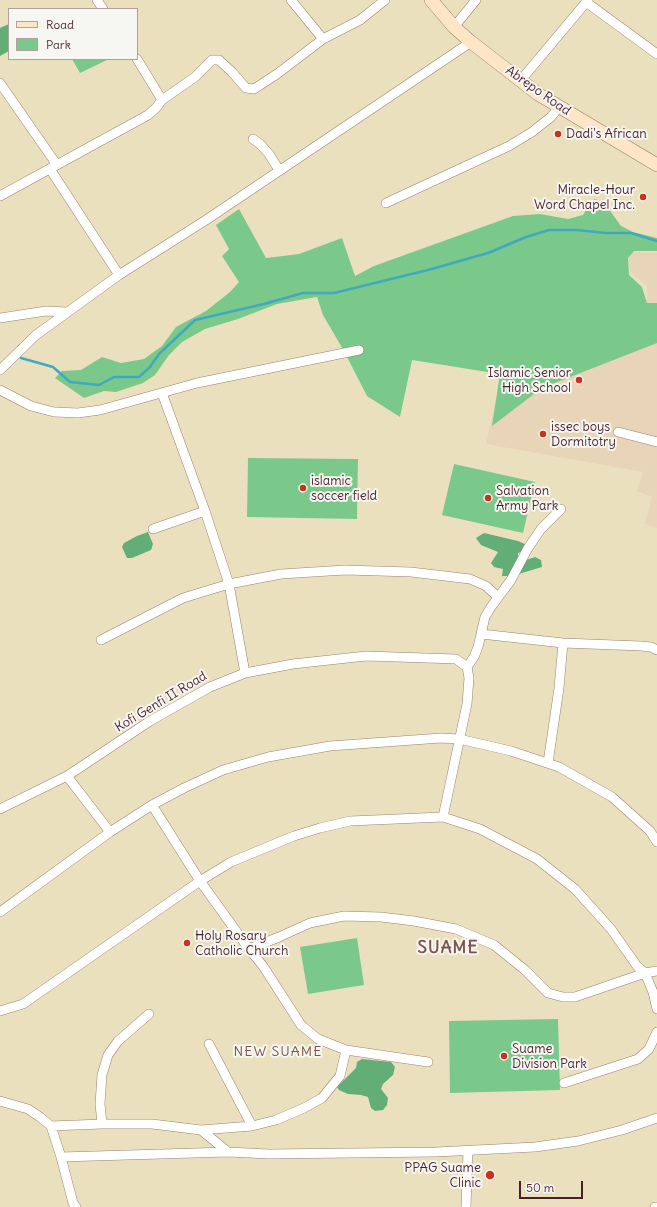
<!DOCTYPE html>
<html>
<head>
<meta charset="utf-8">
<style>
	body { margin:0 }
	#map { position:relative; width:657px; height:1207px; overflow:hidden; background:#ebe0bd; font-family:Delius,sans-serif }
	canvas { display:block }
	.legend { position:absolute; left:8px; top:8px; width:130px; height:52px; box-sizing:border-box; background:#f6f6f2; border:1px solid #b1a0a2; margin:0; padding:5px 7px; list-style:none; font-size:12px; color:#4a1f2b }
	.legend li { display:flex; align-items:center; gap:8px; height:20px }
	.legend b { width:20px; border:1px solid #b1a0a2 }
	.scale { position:absolute; left:519px; top:1181px; width:64px; height:18px; box-sizing:border-box; border:2px solid #4a1f2b; border-top:0; padding-left:5px; font-size:12px; line-height:14px; white-space:nowrap; color:#4a1f2b; -webkit-text-stroke:3px #f6f6f2; paint-order:stroke }
</style>
</head>
<body>
<div id="map">
<canvas width="657" height="1207"></canvas>
<ul class="legend">
<li><b style="height:5px;background:#fee5c5"></b>Road</li>
<li><b style="height:11px;background:#7ac98a"></b>Park</li>
</ul>
<div class="scale">50 m</div>
</div>
<script>
const ctx = document.querySelector('canvas').getContext('2d');
ctx.lineJoin = 'round';
function fillPath(path, color) { ctx.fillStyle = color; ctx.fill(path, 'evenodd'); }
const toPath = rows => new Path2D(rows.map(r => 'M' + r).join(''));
function trace(path, color, width, dash) { ctx.strokeStyle = color; ctx.lineWidth = width; ctx.lineCap = dash ? 'butt' : 'round'; ctx.setLineDash(dash || []); ctx.stroke(path); }
function label(font, color, halo, rows, align = 'center') {
  ctx.font = font + ' Delius,sans-serif'; ctx.lineWidth = 4; ctx.setLineDash([]); ctx.textBaseline = 'middle'; ctx.strokeStyle = halo; ctx.fillStyle = color; for (const [text, x, y, turn = 0] of rows) {
    ctx.save(); ctx.translate(x, y); ctx.rotate((+turn || 0) * Math.PI / 180); ctx.textAlign = isNaN(turn) ? turn : align; if (halo) ctx.strokeText(text, 0, 0); ctx.fillText(text, 0, 0); ctx.restore();
  }
}
const built = toPath([
	[628,252,657,252,657,528,645,524,652,497,637,491,643,472,486,444,515,315,628,301,647,300,647,286,630,272]
]);
const green = toPath([
	[72,59,107,59,107,60,80,73],
	[595,199,606,205,621,226,633,232,657,238,657,251,634,251,628,258,629,275,642,287,647,303,657,303,657,343,542,388,492,426,500,374,412,360,400,417,367,396,344,351,323,315,317,297,277,304,238,319,205,329,182,342,169,355,155,375,143,383,116,392,104,391,84,398,55,378,62,371,81,370,102,357,121,363,144,359,162,346,176,327,206,311,230,292,239,282,222,256,229,249,216,225,239,209,266,258,299,254,342,238,355,276,374,266,513,216,540,214,568,219,583,215,590,203],
	[248,458,358,459,357,519,247,517],
	[454,464,535,482,523,533,442,515],
	[357,938,364,985,308,994,300,947],
	[558,1019,560,1090,450,1093,449,1021]
]);
const forest = toPath([
	[9,24,9,51,0,56,0,28],
	[148,532,153,544,151,550,132,558,127,558,122,547,124,543,137,536],
	[484,533,518,541,527,545,524,551,518,553,518,560,523,561,535,557,541,560,542,567,512,576,502,576,503,569,494,567,491,563,498,552,481,545,476,538],
	[362,1059,391,1062,395,1067,393,1075,383,1084,381,1089,388,1098,387,1105,383,1110,375,1111,371,1108,368,1097,361,1095,348,1094,339,1090,337,1087,356,1068,357,1062]
]);
const stream = toPath([
	[21,358,53,367,70,382,99,385,114,377,139,377,150,367,159,354,195,320,264,304,303,293,334,293,428,270,488,253,526,237,549,230,577,230,606,233,631,233,657,241]
]);
const street = toPath([
	[97,0,103,9],
	[291,0,323,39],
	[586,2,657,54],
	[454,27,476,0],
	[521,80,588,0],
	[0,83,57,165],
	[162,100,195,77,212,60,219,60,232,72,246,88,254,89,277,74,323,39,360,20,385,0],
	[253,139,260,144,269,154,279,170],
	[50,169,119,275],
	[0,196,148,115,156,108,162,100,137,59],
	[386,203,509,146,532,132,551,117,559,107],
	[0,318,46,311,67,312],
	[0,370,36,335,119,275,206,220,471,42],
	[0,390,31,406,54,412,78,413,100,410,197,383,359,350],
	[162,393,205,511,229,584,245,673],
	[618,432,657,442],
	[153,529,205,511],
	[481,634,563,643,641,646,651,647,657,650],
	[101,640,183,598,229,584,281,574,345,570,411,572,470,579,486,586,498,597],
	[548,763,559,688,563,643],
	[67,776,110,832],
	[152,805,200,881,249,949,263,966,301,1025,318,1039,346,1050,428,1062],
	[0,809,67,776,150,721,210,687,245,673,293,664,366,656,456,659,467,667],
	[443,817,467,704,469,678,467,667,474,657,478,647,485,617,491,607,511,580,528,548,541,529,561,509],
	[0,912,110,832,152,805,184,788,223,770,268,757,330,746,441,738,459,739,511,751,559,767,612,797,650,831,657,842],
	[249,949,279,937,310,923,344,916,381,917,414,921,456,929,494,945,525,970,548,993,563,997,575,997,645,973,657,971],
	[0,1011,23,1004,200,881,231,862,294,836,320,828,350,821,443,817,480,829,537,859,575,889,611,929,637,966,645,973,653,992,657,1009],
	[209,1044,252,1126],
	[564,1083,638,1059,649,1049,657,1032],
	[0,1101,28,1109,40,1117,51,1126,61,1157,73,1203,76,1207],
	[102,1124,100,1104,102,1075,108,1055,118,1041,149,1014],
	[51,1126,102,1124,152,1124,201,1130,252,1126,276,1120,304,1108,322,1098,340,1076,346,1050],
	[201,1130,228,1152],
	[61,1157,228,1152,269,1154,436,1152,535,1147,578,1141,622,1130,657,1118],
	[466,1207,468,1151],
	[655,1207,657,1207]
]);
const secondary = toPath([
	[431,0,454,27,471,42,538,94,657,165]
]);
const markers = [
	[558,134,4,"#c8321e"],
	[643,197,4,"#c8321e"],
	[579,380,4,"#c8321e"],
	[543,434,4,"#c8321e"],
	[303,488,4,"#c8321e"],
	[488,498,4,"#c8321e"],
	[187,943,4,"#c8321e"],
	[504,1056,4,"#c8321e"],
	[490,1175,5,"#c8321e"]
];
const streetNames = [
	["Abrepo Road",538,91,35],
	["Kofi Genfi II Road",161,702,-31]
];
const poiNames = [
	["Dadi's African",566,134],
	["Miracle-Hour",635,190,"right"],
	["Word Chapel Inc.",635,205,"right"],
	["Islamic Senior",571,373,"right"],
	["High School",571,388,"right"],
	["issec boys",551,427],
	["Dormitotry",551,442],
	["islamic",311,481],
	["soccer field",311,496],
	["Salvation",496,491],
	["Army Park",496,506],
	["Holy Rosary",195,936],
	["Catholic Church",195,951],
	["Suame",512,1049],
	["Division Park",512,1064],
	["PPAG Suame",481,1168,"right"],
	["Clinic",481,1183,"right"]
];
const neighbourhoodNames = [
	["NEW SUAME",278,1052]
];
const districtNames = [
	["SUAME",448,948]
];
fillPath(built, '#e8d4b7');
fillPath(green, '#7ac98a');
fillPath(forest, '#63ad76');
trace(stream, '#41a8c1', 2.5);
trace(street, '#9a8074', 10);
trace(secondary, '#9a8074', 14);
trace(street, '#fff', 9);
trace(secondary, '#fee5c5', 13);
for (const [x, y, r, color] of markers) { const dot = new Path2D(); dot.arc(x, y, r, 0, 2 * Math.PI); ctx.fillStyle = color; ctx.fill(dot); trace(dot, '#f6f6f2', 1.5); }
label('13px', '#4a1f2b', '#f6f6f2', streetNames);
label('13px', '#4a1f2b', '#f6f6f2', poiNames, 'left');
ctx.letterSpacing = '1px';
label('14px', '#7f544c', '#f6f6f2', neighbourhoodNames);
ctx.letterSpacing = '0px';
ctx.letterSpacing = '1px';
label('bold 17px', '#7f544c', '#f6f6f2', districtNames);
ctx.letterSpacing = '0px';
</script>
</body>
</html>
